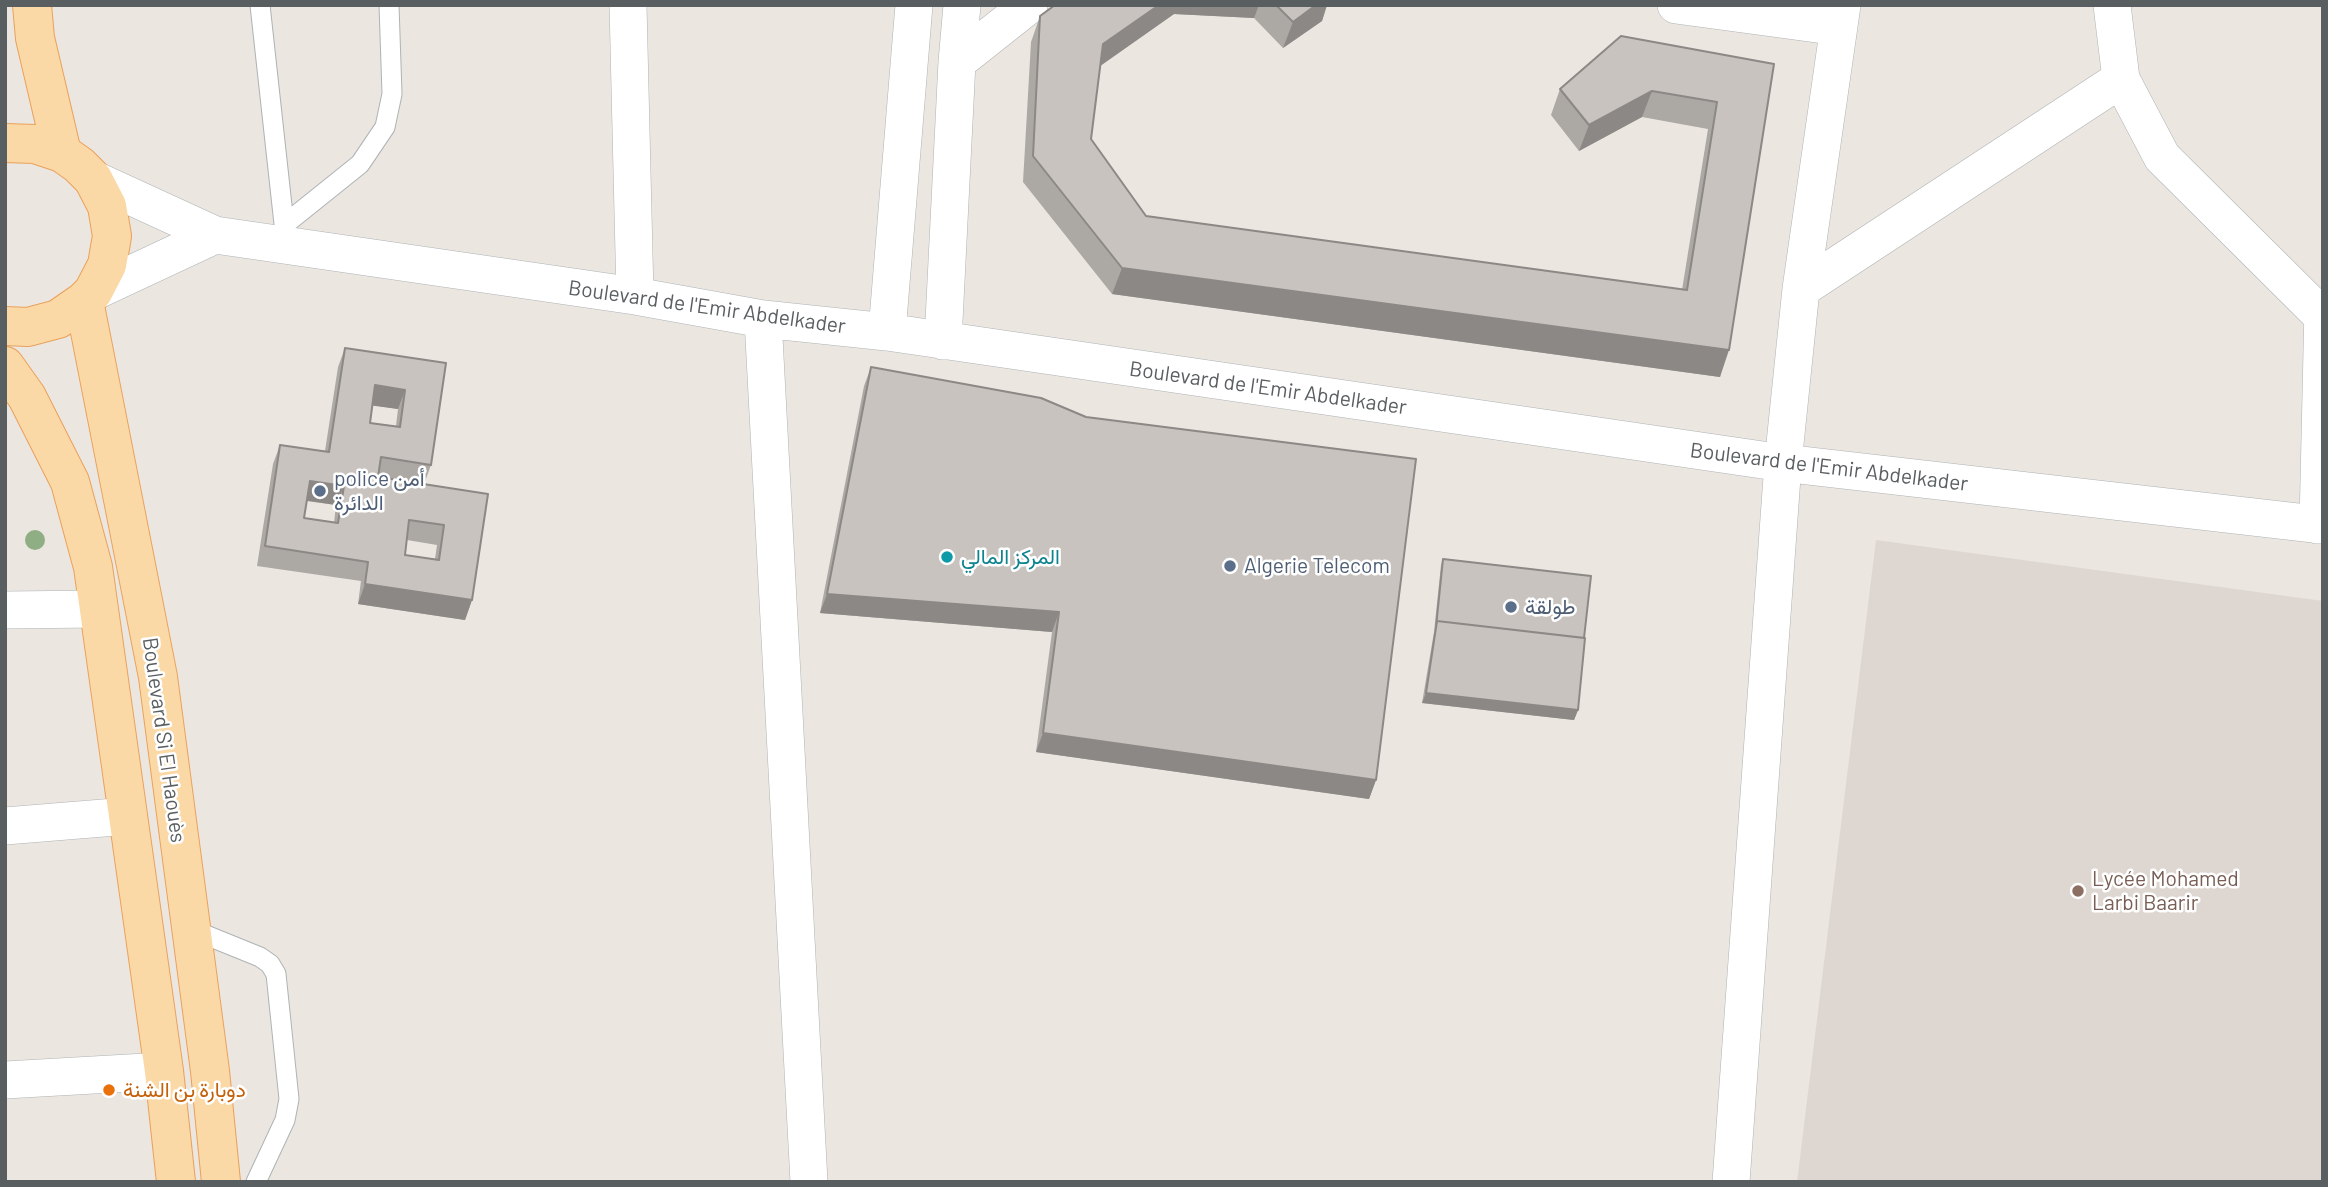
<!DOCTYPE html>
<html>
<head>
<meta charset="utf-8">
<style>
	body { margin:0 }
	#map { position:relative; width:2328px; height:1187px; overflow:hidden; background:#ebe6e0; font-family:Barlow,sans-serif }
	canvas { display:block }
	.frame { position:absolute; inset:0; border:7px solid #595e60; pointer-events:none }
</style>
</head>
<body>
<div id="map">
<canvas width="2328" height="1187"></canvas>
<div class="frame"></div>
</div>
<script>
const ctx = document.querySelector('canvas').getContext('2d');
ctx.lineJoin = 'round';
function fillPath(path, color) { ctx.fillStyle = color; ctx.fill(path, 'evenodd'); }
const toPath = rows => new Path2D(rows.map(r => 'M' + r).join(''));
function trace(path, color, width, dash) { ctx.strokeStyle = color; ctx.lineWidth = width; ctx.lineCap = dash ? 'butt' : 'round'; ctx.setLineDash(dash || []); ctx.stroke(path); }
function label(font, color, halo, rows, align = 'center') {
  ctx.font = font + ' Barlow,Vazirmatn,sans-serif'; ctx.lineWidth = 5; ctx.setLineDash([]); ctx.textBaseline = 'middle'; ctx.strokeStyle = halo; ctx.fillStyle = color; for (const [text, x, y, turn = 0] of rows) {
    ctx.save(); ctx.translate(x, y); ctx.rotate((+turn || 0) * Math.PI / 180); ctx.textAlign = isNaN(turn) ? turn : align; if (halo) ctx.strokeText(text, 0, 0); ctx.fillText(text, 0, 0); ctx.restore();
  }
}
const education = toPath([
	[1876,540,2323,601,2323,1182,1797,1182]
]);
const lane = toPath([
	[260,5,285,233],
	[284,225,360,164,385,127,392,94,389,5],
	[191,929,260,957,270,964,276,974,289,1099,285,1120,256,1182]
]);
const street = toPath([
	[628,5,635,296],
	[1676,5,1839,27],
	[2112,5,2121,79,2162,157,2321,315],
	[957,62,1029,5],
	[93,179,215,235,635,296,763,319,887,332,1783,463,2323,525],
	[1801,289,2121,79],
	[93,292,215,235],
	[763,319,809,1182],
	[887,332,914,5],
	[943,341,957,62,962,5],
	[2318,525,2323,307],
	[5,610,99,609],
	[5,826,128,816],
	[5,1080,164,1071],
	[1731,1182,1783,463,1801,289,1842,5]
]);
const primary = toPath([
	[32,5,35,38,62,153],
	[5,143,35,144,62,153,79,165,93,179,107,206,112,236,107,265,93,292,84,301,58,319,28,327,5,326],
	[84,301,158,677,210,1071,221,1182],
	[5,366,27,397,70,482,93,567,164,1071,176,1182]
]);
const trees = [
	[35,540]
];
const wall = toPath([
	[1055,5,1327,5,1322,21,1283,48,1254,18,1174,14,1100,66,1091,139,1146,216,1682,290,1708,129,1642,117,1579,151,1551,115,1560,89,1774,64,1720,377,1112,294,1023,182,1031,42,1040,16],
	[345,348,446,363,431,465,424,484,488,494,472,600,465,620,358,604,361,581,257,566,273,464,280,445,325,451,338,367],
	[372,405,398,409,396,426,370,423],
	[306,501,336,505,334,523,304,518],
	[407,540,437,545,435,559,405,555],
	[871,367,1376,780,1369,799,1036,752,1052,632,820,613,864,386],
	[1443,559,1584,638,1578,710,1574,720,1422,703,1434,632,1441,565]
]);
const shadedWall = toPath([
	[1159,5,1259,5,1254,18,1174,14,1093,71,1103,44],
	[1316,5,1327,5,1322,21,1283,48,1293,22],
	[1652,91,1642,117,1579,151,1589,125],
	[1122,268,1729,350,1720,377,1112,294],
	[375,385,405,390,398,409,368,405],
	[310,481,344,486,336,505,303,500],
	[365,584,472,600,465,620,358,604],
	[827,594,1059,612,1052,632,820,613],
	[1426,693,1578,710,1574,720,1422,703],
	[1043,733,1376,780,1369,799,1036,752]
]);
const building = toPath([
	[1055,5,1159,5,1103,44,1091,139,1146,216,1687,290,1717,102,1652,91,1589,125,1560,89,1621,36,1774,64,1729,350,1122,268,1033,156,1040,16,1055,5],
	[1276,5,1316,5,1293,22,1276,5],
	[345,348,446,363,431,465,381,457,378,477,488,494,472,600,365,584,368,562,265,546,280,445,329,452,345,348],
	[375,385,405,390,400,427,370,423,375,385],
	[310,481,344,486,338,523,304,518,310,481],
	[409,520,444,525,439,560,405,555,409,520],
	[871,367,1041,398,1086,417,1416,459,1376,780,1043,733,1059,612,827,594,871,367],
	[1443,559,1591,576,1584,638,1437,621,1436,627,1443,559],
	[1437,621,1585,638,1578,710,1426,693,1437,621]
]);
const markers = [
	[320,491,7,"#5c6f8a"],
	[947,557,7,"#0f9aa8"],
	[1230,566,7,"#5c6f8a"],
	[1511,607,7,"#5c6f8a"],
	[2078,891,7,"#8d6e63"],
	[109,1090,7,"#e8710a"]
];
const streetNames = [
	["Boulevard de l'Emir Abdelkader",707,307,8],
	["Boulevard de l'Emir Abdelkader",1268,388,8],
	["Boulevard de l'Emir Abdelkader",1829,467,7],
	["Boulevard Si El Haouès",164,740,82]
];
const serviceNames = [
	["police أمن",334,479],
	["الدائرة",334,503],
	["Algerie Telecom",1244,566],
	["طولقة",1525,607]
];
const cultureNames = [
	["المركز المالي",961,557]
];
const educationNames = [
	["Lycée Mohamed",2092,879],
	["Larbi Baarir",2092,903]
];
const foodNames = [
	["دوبارة بن الشنة",123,1090]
];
fillPath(education, '#ded7d1');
trace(lane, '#aeb3b5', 21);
trace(street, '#aeb3b5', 38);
trace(primary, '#eaa05b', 40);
trace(lane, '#fff', 19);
trace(street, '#fff', 37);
trace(primary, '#fbd9a6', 38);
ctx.fillStyle = '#90ae84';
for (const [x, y] of trees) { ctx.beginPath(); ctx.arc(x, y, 10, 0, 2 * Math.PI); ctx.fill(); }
fillPath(wall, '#aca8a4');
fillPath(shadedWall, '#8c8886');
fillPath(building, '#c8c3bf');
trace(building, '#8c8886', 2);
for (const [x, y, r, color] of markers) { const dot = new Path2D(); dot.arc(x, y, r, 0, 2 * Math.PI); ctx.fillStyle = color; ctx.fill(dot); trace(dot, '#fff', 2.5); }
label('21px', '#595e60', '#fff', streetNames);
label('21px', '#4e5e75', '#fff', serviceNames, 'left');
label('21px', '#0d838f', '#fff', cultureNames, 'left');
label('21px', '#785e54', '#fff', educationNames, 'left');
label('21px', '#c56008', '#fff', foodNames, 'left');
</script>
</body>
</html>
